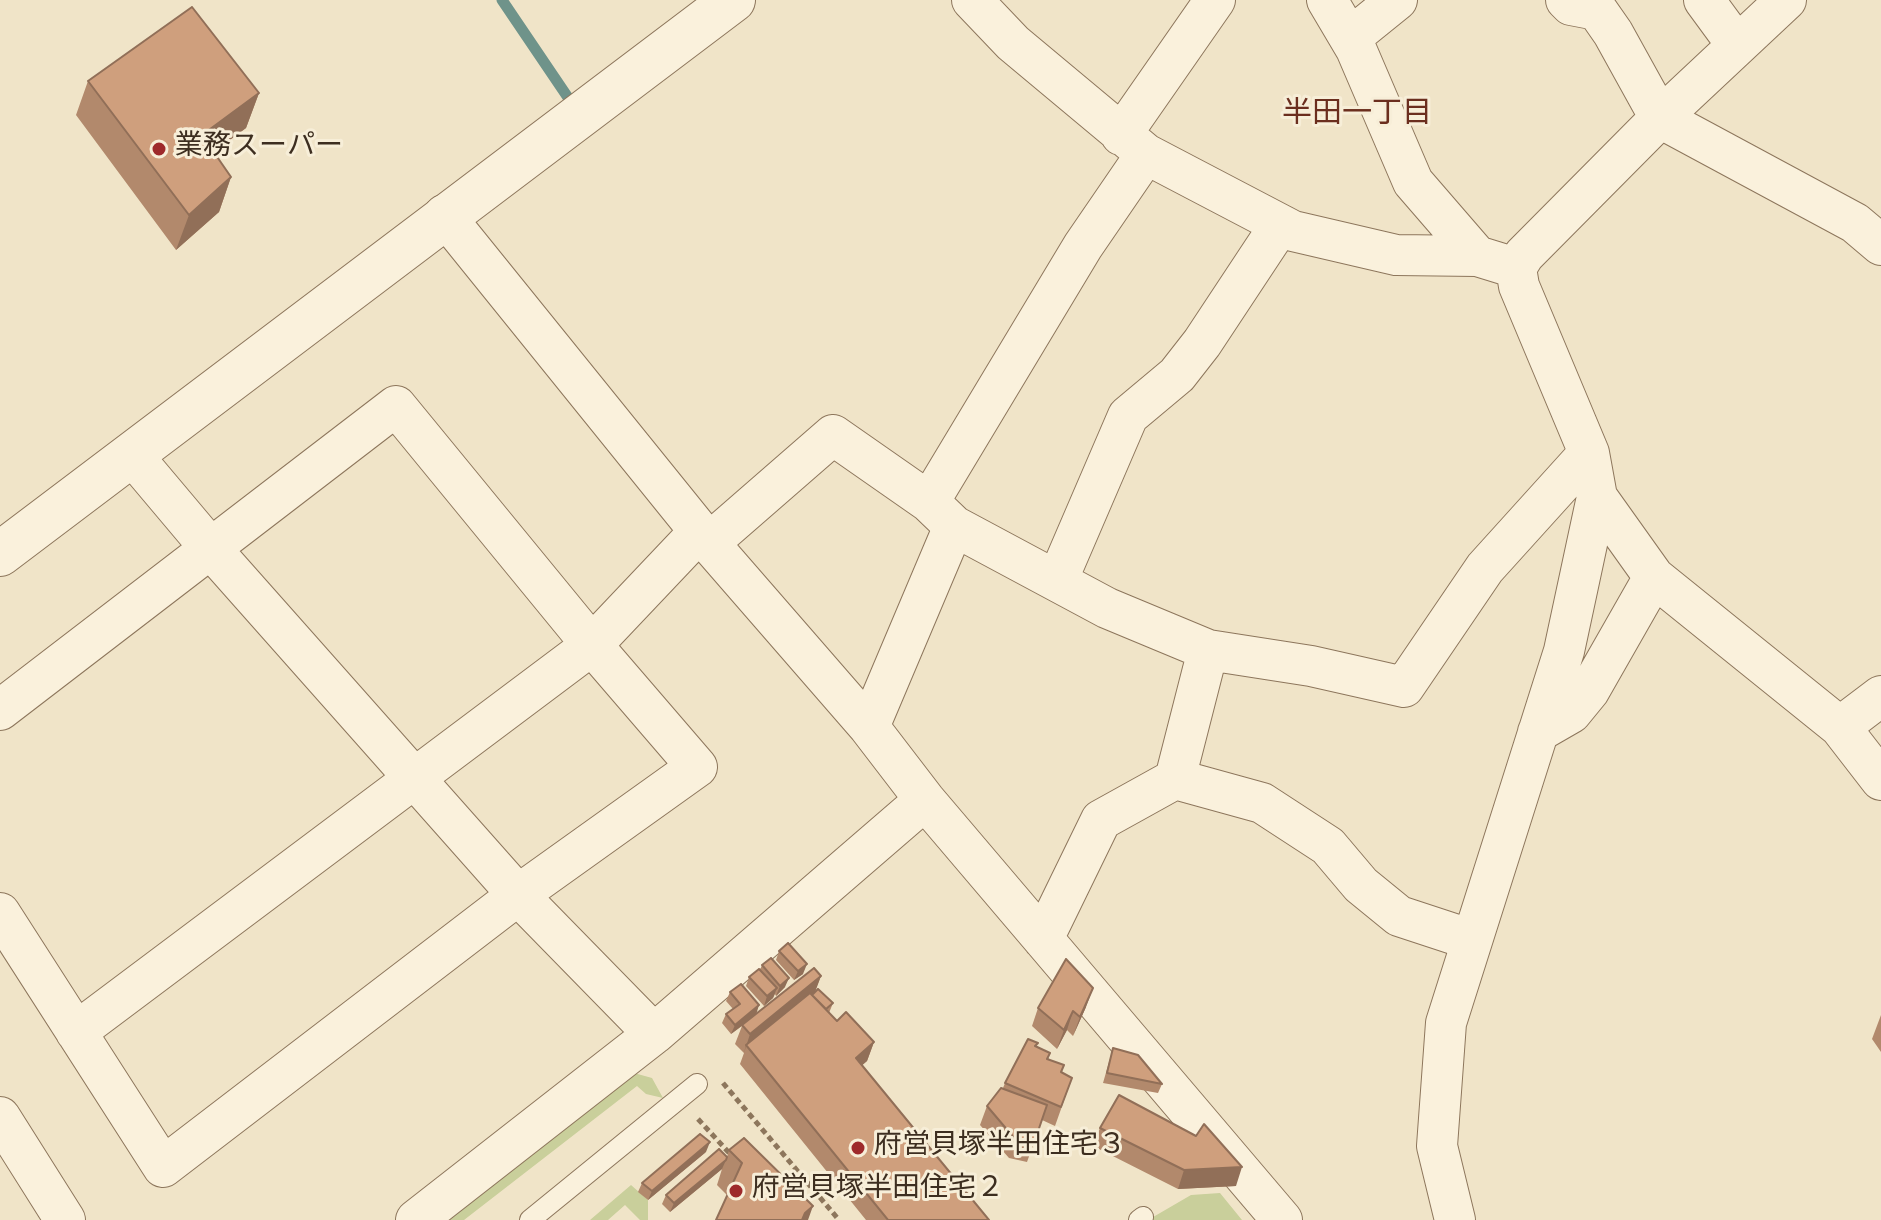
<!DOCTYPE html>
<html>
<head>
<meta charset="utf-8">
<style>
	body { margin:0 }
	canvas { display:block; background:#f0e4c8 }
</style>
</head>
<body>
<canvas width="1881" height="1220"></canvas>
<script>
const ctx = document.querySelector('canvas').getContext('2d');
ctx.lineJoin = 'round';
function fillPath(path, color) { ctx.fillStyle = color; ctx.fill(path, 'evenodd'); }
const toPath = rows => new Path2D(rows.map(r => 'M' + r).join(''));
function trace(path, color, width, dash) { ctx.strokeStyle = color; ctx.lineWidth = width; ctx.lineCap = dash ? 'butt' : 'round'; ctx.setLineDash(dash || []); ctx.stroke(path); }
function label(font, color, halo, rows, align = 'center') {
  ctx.font = font + ' Spectral,"Noto Sans JP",serif'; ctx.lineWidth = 6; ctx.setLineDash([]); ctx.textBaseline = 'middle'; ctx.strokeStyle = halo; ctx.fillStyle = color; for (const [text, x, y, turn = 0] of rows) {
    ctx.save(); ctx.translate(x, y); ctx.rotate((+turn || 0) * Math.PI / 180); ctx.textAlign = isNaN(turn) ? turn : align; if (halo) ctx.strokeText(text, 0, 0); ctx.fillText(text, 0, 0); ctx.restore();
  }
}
const green = toPath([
	[634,1073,652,1078,663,1098,646,1094,637,1086,464,1220,441,1220],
	[631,1185,648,1200,648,1220,640,1220,625,1205,608,1220,590,1220],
	[1220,1193,1242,1220,1148,1220,1191,1195]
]);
const stream = toPath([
	[502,0,569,99]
]);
const path = toPath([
	[723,1083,839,1220],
	[698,1119,732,1156]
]);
const service = toPath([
	[530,1220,697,1084],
	[1139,1220,1143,1217]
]);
const minor = toPath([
	[972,0,1013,43,1146,154,1293,231,1396,255,1477,256,1516,268],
	[1327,0,1356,49,1413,182,1477,256],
	[1566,0,1571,5,1597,10,1613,33,1660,118,1855,223,1881,245],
	[1704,0,1737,45],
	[1350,38,1397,0],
	[1121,135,1215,0],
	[444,215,709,543,869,727,925,800,1282,1220],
	[132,455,212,550,518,895,654,1034],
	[1597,497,1654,577,1840,727,1881,780],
	[929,502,1083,246,1146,154],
	[709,543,833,435,929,502,954,526,1107,608,1208,650,1311,666,1404,687,1485,568,1589,453],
	[1057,581,1128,416,1177,375,1202,343,1280,225],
	[0,710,396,406,592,645,697,767,518,895,163,1167,0,913],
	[869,727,954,526],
	[1840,727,1881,696],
	[1538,732,1571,713,1589,691,1654,577],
	[1175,779,1208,650],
	[1043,939,1101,820,1175,779,1262,803,1328,846,1361,885,1399,916,1472,940],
	[76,1032,592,645,700,531],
	[0,1117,65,1220],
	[416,1220,654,1034,925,800],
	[1455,1220,1437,1146,1446,1023,1564,651,1597,497,1589,453,1519,286,1516,268,1524,255,1660,118,1786,0]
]);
const tertiary = toPath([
	[0,554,733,0]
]);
const wall = toPath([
	[88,81,259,93,246,128,214,152,231,177,219,212,176,250,76,115],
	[779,951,803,974,794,980,776,960],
	[762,965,785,987,776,996,775,994,773,998,764,1006,746,986,749,977,760,970],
	[821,976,814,993,833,1003,829,1013,837,1021,874,1042,867,1061,862,1065,989,1220,866,1220,740,1064,744,1053,735,1044,742,1026,731,1034,722,1023,726,1014,733,1009,726,1001,730,992,756,1014],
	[1086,1007,1073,1036,1067,1030,1057,1049,1032,1026,1038,1008],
	[1881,1015,1881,1052,1872,1039],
	[1037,1046,1061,1072,1072,1078,1055,1126,1042,1120,1027,1162,1009,1158,980,1125,987,1106,1003,1088,1005,1083],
	[1113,1048,1162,1084,1158,1093,1103,1083],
	[1100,1128,1236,1186,1178,1189,1093,1146],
	[729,1150,813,1206,727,1195,717,1185,722,1169,670,1212,662,1204,666,1195,727,1157],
	[706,1152,648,1200,638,1192,642,1183]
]);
const shadedWall = toPath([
	[259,93,246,128,189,170,202,135],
	[231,177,219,212,176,250,189,215],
	[807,964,803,974,794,980,798,971],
	[821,976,814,995,746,1045,744,1053,750,1034],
	[789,978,785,987,776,996,780,986],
	[777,988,773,998,764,1006,767,996],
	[1093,988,1086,1007,1073,1036,1080,1017],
	[759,1005,756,1015,731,1034,735,1025],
	[1073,1011,1067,1030,1057,1049,1064,1030],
	[874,1042,867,1061,849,1077,856,1058],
	[710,1142,706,1152,648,1200,652,1191],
	[726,1160,722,1169,670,1212,674,1203],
	[1242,1167,1236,1186,1178,1189,1184,1170],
	[813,1206,808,1220,802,1220,805,1213]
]);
const building = toPath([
	[192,7,259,93,202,135,231,177,189,215,88,81,192,7],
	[788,943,807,964,798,971,779,951,788,943],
	[771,958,789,978,780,986,762,965,771,958],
	[1066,959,1093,988,1080,1017,1073,1011,1064,1030,1038,1008,1066,959],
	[814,968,821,976,750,1034,742,1025,814,968],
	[759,969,777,988,767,996,749,977,759,969],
	[741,984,759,1005,735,1025,726,1014,740,1004,730,992,741,984],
	[818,989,833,1003,826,1009,812,995,818,989],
	[810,993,837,1021,846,1012,874,1042,856,1058,989,1220,888,1220,746,1045,810,993],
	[1028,1039,1038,1043,1035,1046,1050,1053,1047,1059,1064,1065,1061,1072,1072,1078,1061,1107,1005,1083,1028,1039],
	[1113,1048,1138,1055,1162,1084,1107,1073,1113,1048],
	[1001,1088,1047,1105,1034,1143,1015,1139,987,1106,1001,1088],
	[1119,1095,1196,1136,1204,1124,1242,1167,1184,1170,1100,1128,1119,1095],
	[700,1134,710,1142,652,1191,642,1183,700,1134],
	[744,1138,813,1206,805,1213,802,1220,716,1220,742,1163,729,1150,744,1138],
	[719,1149,727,1157,726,1160,674,1203,666,1195,719,1149]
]);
const markers = [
	[159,149,8,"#9e2a2b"],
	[858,1148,8,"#9e2a2b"],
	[736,1191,8,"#9e2a2b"]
];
const poiNames = [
	["業務スーパー",175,149],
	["府営貝塚半田住宅３",874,1148],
	["府営貝塚半田住宅２",752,1191]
];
const neighbourhoodNames = [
	["半田一丁目",1357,116]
];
fillPath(green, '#c9cf9b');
trace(stream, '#6f938a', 11);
trace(service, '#8d765c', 22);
trace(minor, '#8d765c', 42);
trace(tertiary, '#8d765c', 46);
trace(path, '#8d765c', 5, [6, 4]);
trace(service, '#faf1dc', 20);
trace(minor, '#faf1dc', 40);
trace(tertiary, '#faf1dc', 44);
fillPath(wall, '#b2896c');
fillPath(shadedWall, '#916f58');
fillPath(building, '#cf9f7d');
trace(building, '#916f58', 2);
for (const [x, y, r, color] of markers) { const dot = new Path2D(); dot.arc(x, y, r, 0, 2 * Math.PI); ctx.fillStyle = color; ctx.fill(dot); trace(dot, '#f7eed8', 3); }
label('28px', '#3d2e20', '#f7eed8', poiNames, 'left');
label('30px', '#6b2e1e', '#f7eed8', neighbourhoodNames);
</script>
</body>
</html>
